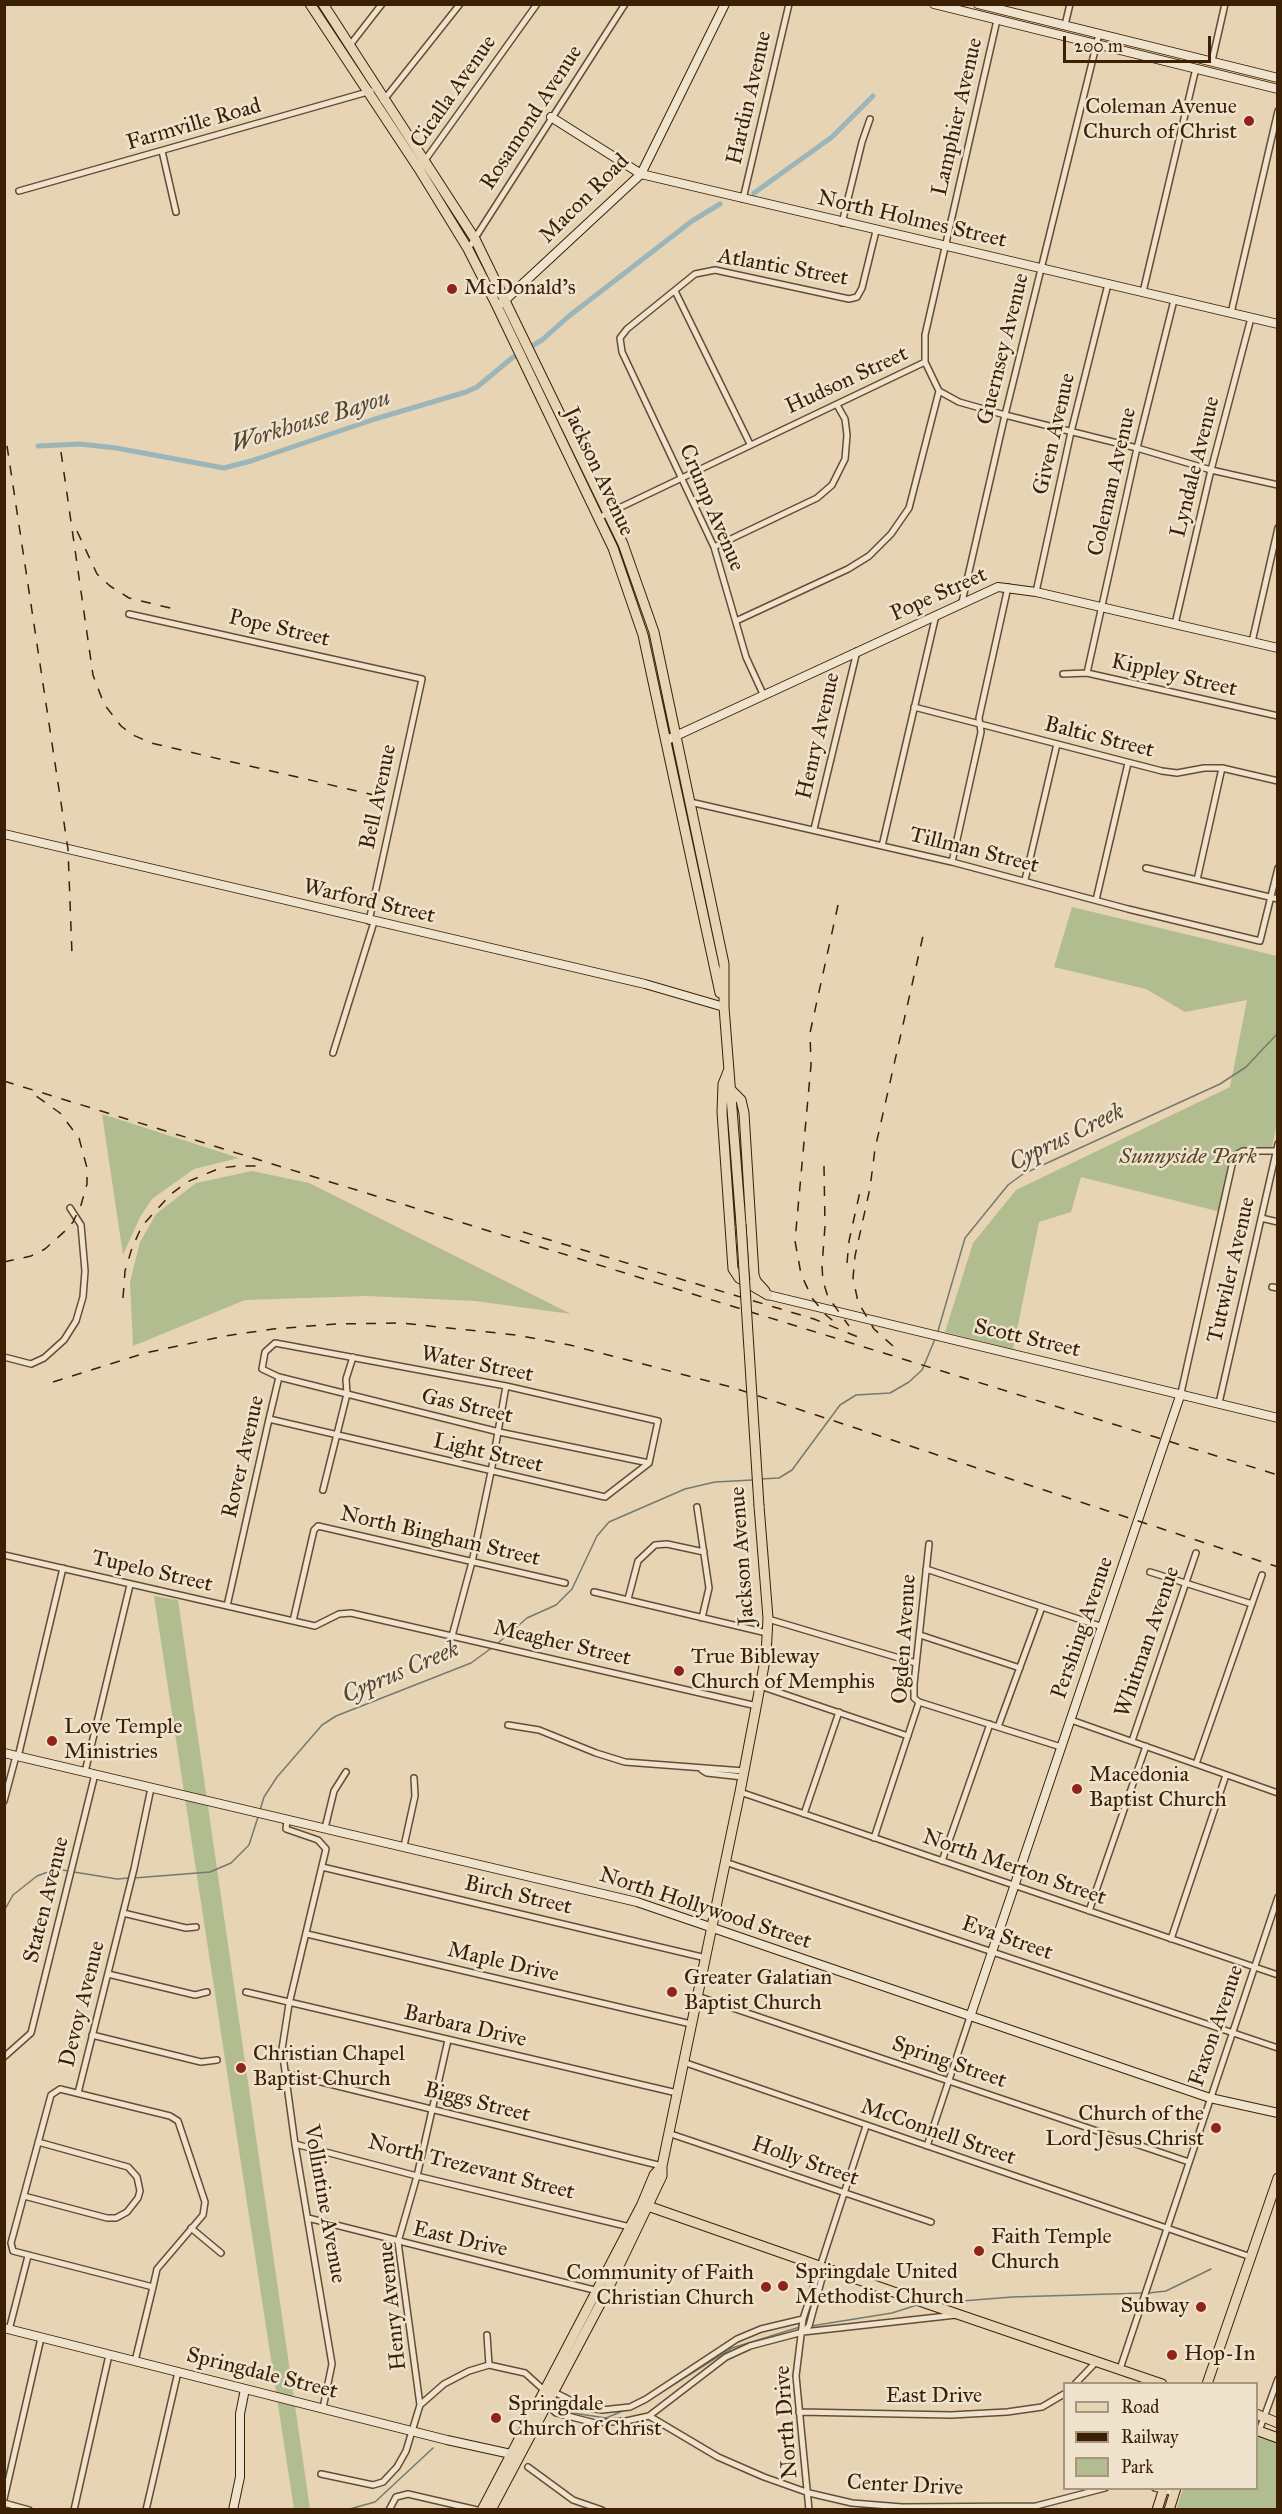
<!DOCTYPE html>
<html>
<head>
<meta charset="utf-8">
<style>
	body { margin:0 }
	#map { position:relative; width:1282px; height:2514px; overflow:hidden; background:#e6d4b4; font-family:"IM FELL Great Primer",serif }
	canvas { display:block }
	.frame { position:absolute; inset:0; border:6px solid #3c2005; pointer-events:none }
	.legend { position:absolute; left:1063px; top:2382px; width:195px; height:108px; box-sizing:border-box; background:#efe3ce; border:2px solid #a7957e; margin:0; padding:8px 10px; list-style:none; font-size:18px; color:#3c2005 }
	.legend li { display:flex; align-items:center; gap:12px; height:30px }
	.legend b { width:30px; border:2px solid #a7957e }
	.scale { position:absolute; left:1063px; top:36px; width:148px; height:27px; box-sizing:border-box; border:3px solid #3c2005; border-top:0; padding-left:8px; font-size:18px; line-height:21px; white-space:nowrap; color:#3c2005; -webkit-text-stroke:4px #efe3ce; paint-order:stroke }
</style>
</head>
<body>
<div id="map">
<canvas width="1282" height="2514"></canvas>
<div class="frame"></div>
<ul class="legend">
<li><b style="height:8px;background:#e6d4b4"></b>Road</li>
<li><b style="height:8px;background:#3c2005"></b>Railway</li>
<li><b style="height:16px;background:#b2bd8f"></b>Park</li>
</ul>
<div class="scale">200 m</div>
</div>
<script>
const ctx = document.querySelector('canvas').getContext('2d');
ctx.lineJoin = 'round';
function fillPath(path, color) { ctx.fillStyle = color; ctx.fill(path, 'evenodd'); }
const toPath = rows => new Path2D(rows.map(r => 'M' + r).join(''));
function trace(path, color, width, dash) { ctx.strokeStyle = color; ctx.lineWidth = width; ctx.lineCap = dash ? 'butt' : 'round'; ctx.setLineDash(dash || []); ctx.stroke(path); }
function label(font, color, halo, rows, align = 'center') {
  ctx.font = font + ' "IM FELL Great Primer",serif'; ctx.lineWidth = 5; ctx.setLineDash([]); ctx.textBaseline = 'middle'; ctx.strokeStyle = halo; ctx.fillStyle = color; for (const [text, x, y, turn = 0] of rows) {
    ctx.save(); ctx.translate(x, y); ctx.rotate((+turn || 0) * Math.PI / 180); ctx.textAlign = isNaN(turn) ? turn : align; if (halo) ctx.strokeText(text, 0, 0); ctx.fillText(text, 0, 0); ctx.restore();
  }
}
const green = toPath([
	[1072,907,1277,956,1277,1122,1271,1152,1243,1151,1234,1156,1221,1212,1081,1177,1071,1212,1039,1222,1013,1349,945,1332,973,1243,1016,1190,1230,1087,1247,1000,1185,1012,1146,989,1054,967],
	[102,1114,239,1158,194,1169,152,1199,140,1217,123,1255],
	[252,1171,309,1183,571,1314,475,1301,367,1296,245,1300,133,1346,130,1282,140,1242,156,1214,196,1183],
	[154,1596,178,1600,310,2509,294,2509],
	[1257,2435,1277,2442,1277,2509,1176,2510,1183,2489,1256,2488]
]);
const stream = toPath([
	[938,1331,965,1238,1008,1185,1023,1174,1220,1084,1246,1067,1278,1033],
	[760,1479,779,1478,792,1470,840,1405,856,1395,890,1393,909,1382,922,1370,935,1339],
	[497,1644,527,1618,556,1605,572,1589,597,1536,609,1522,685,1489,715,1482,752,1480],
	[260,1810,264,1797,277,1777,322,1725,336,1716,471,1663,493,1647],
	[74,1872,117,1879,129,1878],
	[134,1878,210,1872,231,1863,249,1845,258,1817],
	[4,1911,13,1895,37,1876,56,1869,69,1871],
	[1148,2293,1166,2291,1211,2269],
	[931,2300,945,2297,962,2301,1012,2297,1144,2293],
	[811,2326,892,2313,917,2305],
	[644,2403,732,2348,800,2327],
	[551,2407,558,2405,566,2412,606,2418,625,2410],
	[284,2510,301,2510],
	[346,2510,375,2502,433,2448]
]);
const canal = toPath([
	[754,193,832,137,873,96],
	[38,446,80,444,116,448,224,468,251,461,375,419,466,392,477,387,512,358,542,340,569,316,692,221,720,204]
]);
const street = toPath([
	[997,20,925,335,925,362,939,391,959,402,1005,415,1137,448,1211,470,1278,485],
	[1065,25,1070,4],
	[350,45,382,4],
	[1212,61,1225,4],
	[383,101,460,4],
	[162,151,176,212],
	[423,163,537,4],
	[19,191,371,91],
	[743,199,789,4],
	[842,223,862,142,870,119],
	[468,249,625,4],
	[675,291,750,444],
	[1143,292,1196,68],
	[1231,313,1278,111],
	[598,518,925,362],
	[714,547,817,498,832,485,845,459,847,435,845,419,837,405],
	[1036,592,1071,432,1108,284],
	[962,602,1005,415,1099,34],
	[129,614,422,679,369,921],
	[736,621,848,569,869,556,891,534,909,508,939,391],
	[1175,624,1211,470,1251,318],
	[1252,642,1278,528],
	[1087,673,1137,448,1174,300],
	[1063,674,1087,673,1278,716],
	[763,694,746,657,714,547,622,352,620,338,627,329,695,274,715,270,849,299,857,297,862,288,876,231],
	[914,707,1162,771,1177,773,1204,768,1222,768,1278,781],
	[690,802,952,862,1128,909,1260,941,1278,868],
	[814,829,857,651],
	[882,846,936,615],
	[952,862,981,732,979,718,1008,587],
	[1146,868,1278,899],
	[1025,880,1057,744],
	[1197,880,1222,768],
	[1096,900,1128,763],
	[333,1053,374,922],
	[1261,1218,1278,1222],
	[1272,1287,1278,1288],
	[4,1357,31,1364,44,1358,64,1340,76,1321,83,1297,85,1271,81,1225,70,1208],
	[279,1377,499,1432,649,1463],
	[1181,1393,1234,1156,1243,1151,1278,1151],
	[1219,1403,1278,1144],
	[323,1490,347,1394,346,1379,353,1357],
	[697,1507,709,1588,702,1618],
	[4,1555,315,1626,339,1614,351,1613,757,1706],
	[926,1569,1103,1627],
	[1150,1572,1252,1604],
	[594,1592,767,1633],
	[628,1599,638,1561,655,1545,667,1544,704,1552],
	[227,1606,269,1419,279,1377,262,1369,265,1352,275,1343,506,1386,658,1421,649,1463,605,1497,269,1419],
	[768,1619,916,1663],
	[293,1621,314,1530,318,1526,565,1583],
	[920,1635,1020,1668],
	[452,1636,472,1562,491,1472,506,1386],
	[760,1686,908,1736],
	[919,1702,1061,1747],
	[1071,1720,1278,1793],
	[508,1725,539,1730,596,1753,625,1762,744,1771],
	[998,1727,1042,1607],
	[1132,1741,1196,1553],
	[18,1757,63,1568],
	[1196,1764,1262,1575],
	[702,1770,707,1773,743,1777],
	[85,1772,130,1585],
	[740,1792,1278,1975],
	[4,1801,16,1756],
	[804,1814,839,1712],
	[287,1820,286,1829,318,1840,326,1849,289,2004,282,2049,295,2144,332,2364,323,2408],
	[325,1828,334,1791,346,1772],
	[874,1838,919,1702,914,1698,914,1684,929,1544],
	[404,1846,415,1796,414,1778],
	[942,1861,990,1724],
	[725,1862,1278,2048],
	[322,1867,706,1958],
	[1089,1911,1146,1746],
	[123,1913,186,1928,196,1927],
	[307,1934,691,2024],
	[1171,1939,1226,1775],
	[108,1974,195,1995,207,1992],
	[246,1992,677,2093],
	[697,1996,1189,2162],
	[92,2035,201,2062,217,2060],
	[4,2057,31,2033,95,1774],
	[683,2062,1251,2257],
	[285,2073,662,2166],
	[78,2093,134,1869,151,1788],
	[668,2133,931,2222],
	[295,2144,417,2176,630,2227],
	[927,2146,970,2017],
	[24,2196,107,2218,116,2218,127,2212,138,2198,140,2191,137,2177,128,2167,38,2142],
	[308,2218,606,2293],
	[191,2228,221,2253],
	[9,2330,28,2256],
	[804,2331,809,2326,822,2278,821,2266],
	[487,2335,489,2365],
	[135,2361,153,2287,157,2269,203,2215,205,2202,178,2121,170,2116,60,2089,51,2095,11,2243,13,2251,153,2287],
	[1120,2369,1278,1897],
	[1075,2384,1097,2361],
	[546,2404,556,2413,595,2423,626,2421,649,2416,726,2357,750,2346,803,2332,956,2315],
	[420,2405,444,2384,469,2371,489,2365,525,2373,545,2391,554,2392,584,2407,602,2410,630,2407,646,2399,737,2339,761,2329,803,2319],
	[799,2412,951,2415,1007,2412,1042,2407,1064,2394],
	[649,2416,718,2457,764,2477,809,2493,852,2503,902,2507,1036,2506,1105,2488],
	[1259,2431,1278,2379],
	[528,2467,573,2500,602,2510],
	[321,2474,373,2485,383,2482,397,2467,406,2451,420,2405,398,2242,417,2176,448,2040],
	[1155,2488,1174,2493],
	[4,2499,41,2338],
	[4,2503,29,2510],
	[74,2510,109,2355],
	[146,2510,178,2372],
	[389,2510,396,2497,408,2494,477,2510],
	[809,2510,796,2376,803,2319,866,2126]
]);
const secondary = toPath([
	[934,4,1278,89],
	[978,4,1278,78],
	[551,117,641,174,1278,324],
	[502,303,641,174,725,4],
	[667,740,998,587,1036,592,1278,648],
	[4,834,645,984,724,1007],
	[768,1295,1278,1418],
	[4,1753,637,1902,1210,2098,1278,2113],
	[970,2017,1181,1393],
	[4,2328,447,2440,511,2454],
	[233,2510,240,2477,240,2414,245,2389]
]);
const primary = toPath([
	[310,4,419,169,468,249,497,306,613,548,643,635,720,993],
	[323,4,475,239,623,544,654,632,724,964,724,1007,741,1224],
	[729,1069,723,1084,722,1112,733,1269,739,1278,768,1295],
	[731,1090,741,1100,744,1113,754,1275,756,1281,765,1291],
	[642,2204,928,2304,1162,2384],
	[1207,2384,1278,2178],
	[1256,2414,1278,2423],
	[1256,2430,1278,2438],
	[482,2510,642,2204,654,2175,662,2166],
	[491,2510,606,2293,662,2176,662,2166,740,1792,766,1655,768,1618,759,1506],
	[1157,2510,1164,2488],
	[1169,2510,1176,2488]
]);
const rail = toPath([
	[4,426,68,849,72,954],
	[61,452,93,675,104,704,121,726,133,735,151,743,387,798],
	[77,531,97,574,110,586,129,598,178,610],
	[838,905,810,1033,811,1065,795,1241,801,1274,812,1298,826,1315,838,1325],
	[4,1081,1278,1475],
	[824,1166,825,1226,822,1266,823,1281,828,1297,849,1326],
	[523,1232,814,1319,863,1339],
	[4,1262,31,1256,45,1249,65,1231,73,1222,81,1205,87,1184,87,1168,79,1138,60,1113,36,1096],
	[847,1263,849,1241,861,1187],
	[123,1298,125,1271,132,1248,142,1226,171,1194,187,1182,220,1168,238,1166,261,1166],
	[893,1346,874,1329,858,1302,853,1278,855,1256,870,1188,875,1149,925,927],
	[53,1382,145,1353,225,1336,273,1329,336,1324,401,1323,516,1335,570,1345,731,1387,1278,1567]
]);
const primaryBridge = toPath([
	[741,1224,759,1506]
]);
const markers = [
	[1249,121,6,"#8f2418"],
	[452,289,6,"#8f2418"],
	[679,1671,6,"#8f2418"],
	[52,1741,6,"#8f2418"],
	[1077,1789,6,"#8f2418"],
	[672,1992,6,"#8f2418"],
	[241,2068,6,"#8f2418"],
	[1216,2128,6,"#8f2418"],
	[979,2251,6,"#8f2418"],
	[783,2286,6,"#8f2418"],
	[766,2287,6,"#8f2418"],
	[1201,2307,6,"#8f2418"],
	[1172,2355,6,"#8f2418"],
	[496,2418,6,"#8f2418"]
];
const streetNames = [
	["Cicalla Avenue",454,92,-55],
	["Hardin Avenue",750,98,-77],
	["Lamphier Avenue",958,117,-77],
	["Rosamond Avenue",532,118,-57],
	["Farmville Road",194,125,-16],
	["Macon Road",585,199,-45],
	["North Holmes Street",912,220,13],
	["Atlantic Street",783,268,10],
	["Guernsey Avenue",1004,349,-76],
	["Hudson Street",847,381,-25],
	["Given Avenue",1055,434,-77],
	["Lyndale Avenue",1196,467,-76],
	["Jackson Avenue",598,472,65],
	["Coleman Avenue",1113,482,-77],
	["Crump Avenue",711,508,67],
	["Pope Street",939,595,-24],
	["Pope Street",279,629,13],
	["Kippley Street",1174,676,13],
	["Henry Avenue",819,736,-77],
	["Baltic Street",1099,738,14],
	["Bell Avenue",379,797,-78],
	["Tillman Street",974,851,14],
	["Warford Street",369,902,13],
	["Tutwiler Avenue",1232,1270,-77],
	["Scott Street",1027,1339,13],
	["Water Street",477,1365,11],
	["Gas Street",467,1407,13],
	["Light Street",488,1454,13],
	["Rover Avenue",244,1457,-77],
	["North Bingham Street",440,1537,13],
	["Jackson Avenue",743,1556,-94],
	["Tupelo Street",152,1572,13],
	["Pershing Avenue",1083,1628,-71],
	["Ogden Avenue",905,1639,-86],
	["Whitman Avenue",1148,1642,-71],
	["Meagher Street",562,1644,13],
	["North Merton Street",1014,1868,19],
	["Birch Street",518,1896,13],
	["Staten Avenue",47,1900,-76],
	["North Hollywood Street",705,1909,18],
	["Eva Street",1007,1939,19],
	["Maple Drive",503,1963,13],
	["Devoy Avenue",83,2004,-76],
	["Faxon Avenue",1217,2026,-71],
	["Barbara Drive",465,2027,13],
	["Spring Street",949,2063,19],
	["Biggs Street",477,2103,14],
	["McConnell Street",938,2133,19],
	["Holly Street",805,2162,19],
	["North Trezevant Street",471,2168,14],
	["Vollintine Avenue",324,2204,80],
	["East Drive",460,2240,13],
	["Henry Avenue",393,2306,-96],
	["Springdale Street",262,2374,14],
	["East Drive",934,2397],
	["North Drive",787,2422,-94],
	["Center Drive",905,2486,3]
];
const poiNames = [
	["Coleman Avenue",1237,108,"right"],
	["Church of Christ",1237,133,"right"],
	["McDonald's",464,289],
	["True Bibleway",691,1658],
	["Church of Memphis",691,1683],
	["Love Temple",64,1728],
	["Ministries",64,1753],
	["Macedonia",1089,1776],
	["Baptist Church",1089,1801],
	["Greater Galatian",684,1979],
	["Baptist Church",684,2004],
	["Christian Chapel",253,2055],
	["Baptist Church",253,2080],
	["Church of the",1204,2115,"right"],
	["Lord Jesus Christ",1204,2140,"right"],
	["Faith Temple",991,2238],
	["Church",991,2263],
	["Springdale United",795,2273],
	["Methodist Church",795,2298],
	["Community of Faith",754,2274,"right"],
	["Christian Church",754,2299,"right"],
	["Subway",1189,2307,"right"],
	["Hop-In",1184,2355],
	["Springdale",508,2405],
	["Church of Christ",508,2430]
];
const parkNames = [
	["Sunnyside Park",1188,1158]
];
const waterNames = [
	["Workhouse Bayou",311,422,-17],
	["Cyprus Creek",1067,1138,-26],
	["Cyprus Creek",401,1673,-23]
];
fillPath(green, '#b2bd8f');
trace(stream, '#767971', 1.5);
trace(canal, '#9cb5b9', 5);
trace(street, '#664d31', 8);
trace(secondary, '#3c2005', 10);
trace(primary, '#3c2005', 11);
trace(street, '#efe3ce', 5);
trace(secondary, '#efe3ce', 8);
trace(primary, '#e6d4b4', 9);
trace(rail, '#3c2005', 1.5, [10, 10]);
trace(primaryBridge, '#3c2005', 11, []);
trace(primaryBridge, '#e6d4b4', 9);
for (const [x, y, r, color] of markers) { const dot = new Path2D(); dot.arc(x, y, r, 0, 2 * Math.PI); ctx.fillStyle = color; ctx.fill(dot); trace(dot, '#efe3ce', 2); }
label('22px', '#3c2005', '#efe3ce', streetNames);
label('22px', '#3c2005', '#efe3ce', poiNames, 'left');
label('italic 22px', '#5a4728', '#efe3ce', parkNames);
label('italic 24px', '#544532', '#efe3ce', waterNames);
</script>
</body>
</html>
